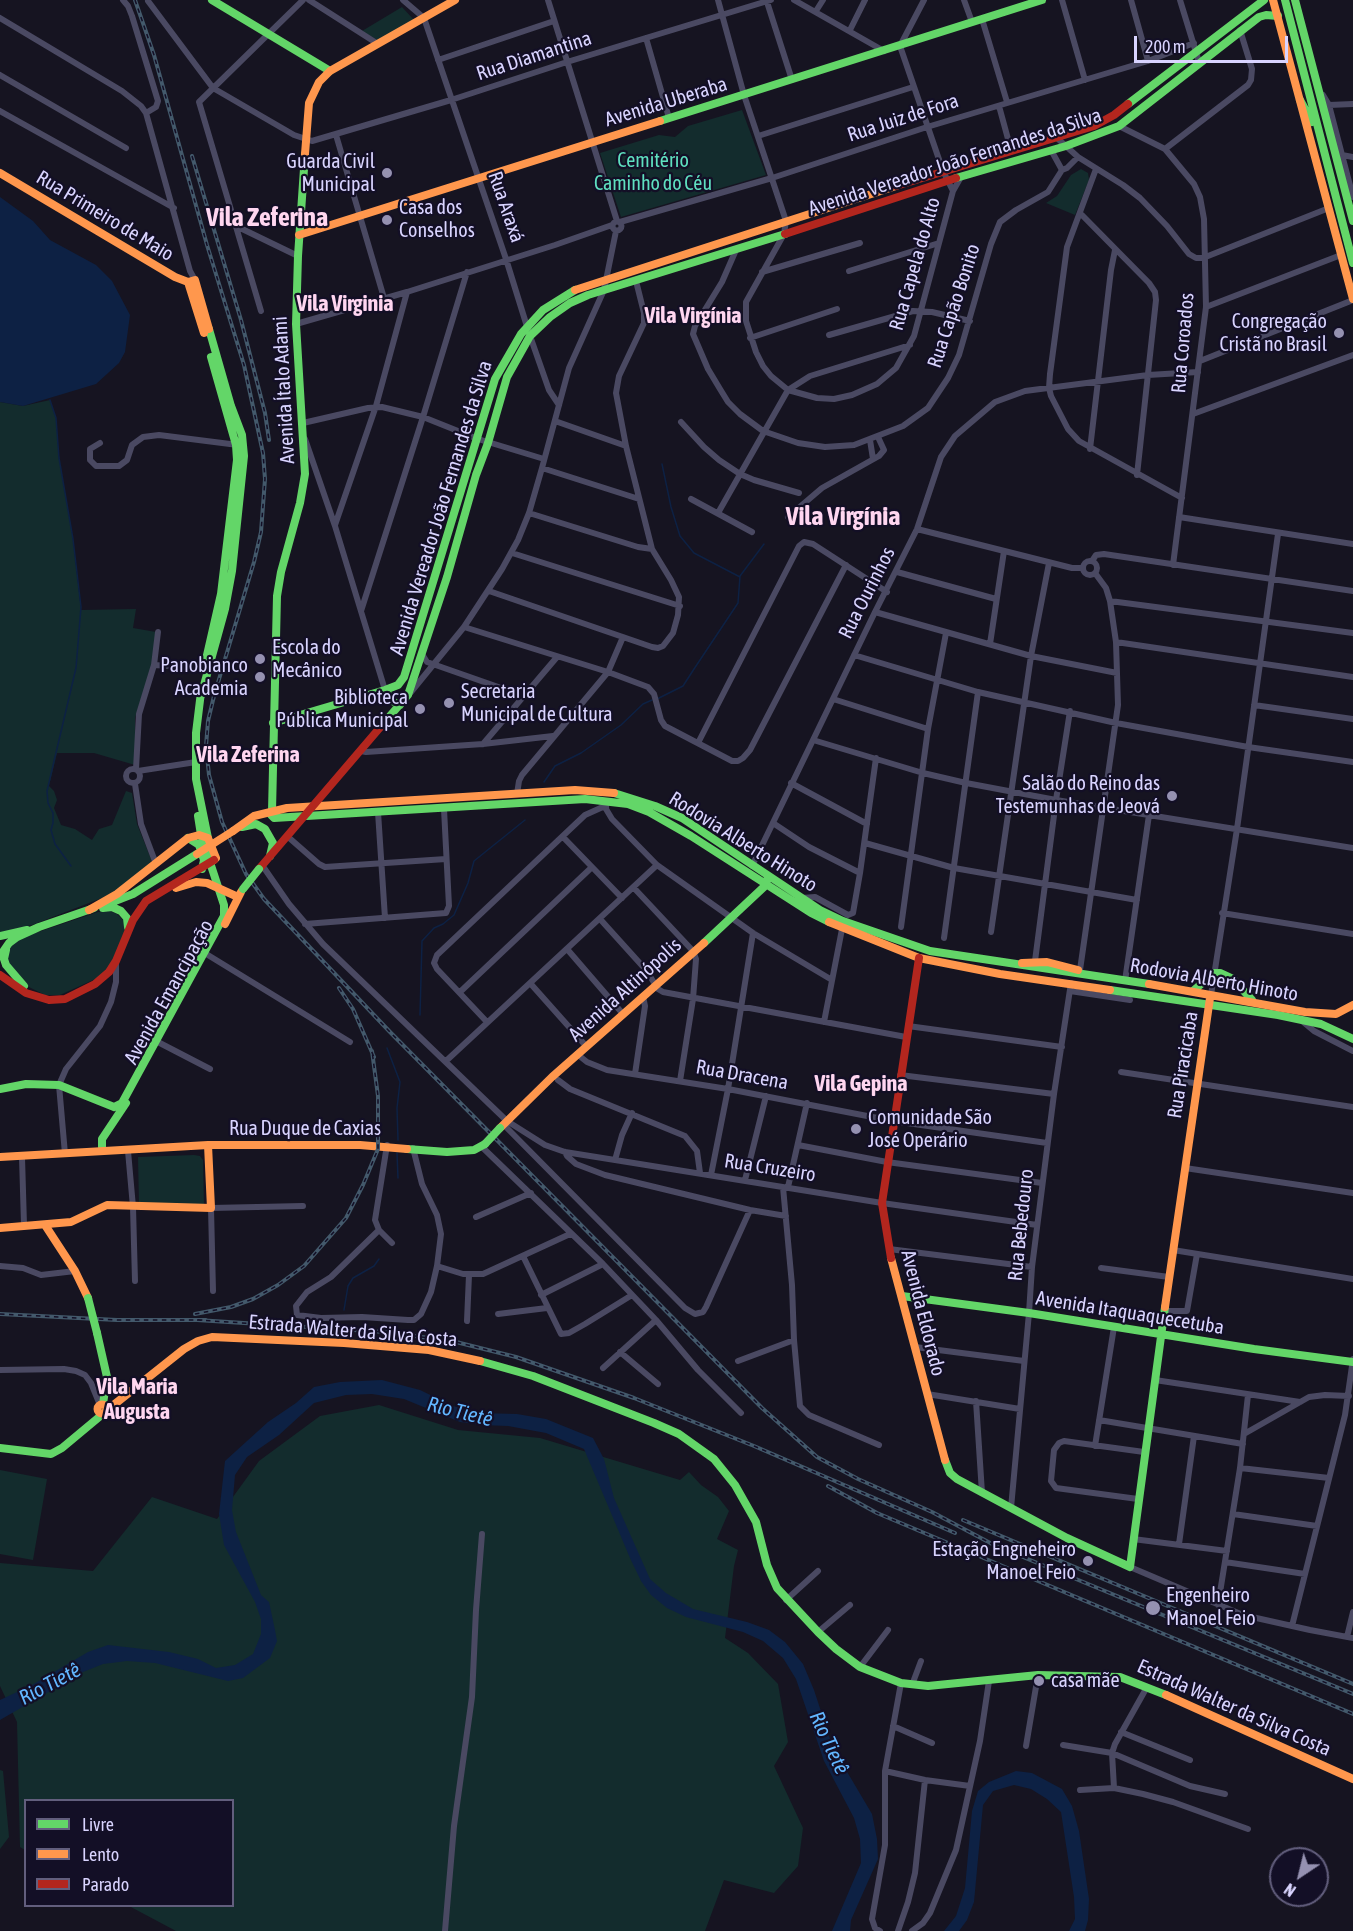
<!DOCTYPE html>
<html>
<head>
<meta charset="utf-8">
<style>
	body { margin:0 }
	#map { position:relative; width:1353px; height:1931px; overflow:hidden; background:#161421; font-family:"Asap Condensed",sans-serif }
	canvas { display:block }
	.legend { position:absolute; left:24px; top:1799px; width:210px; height:108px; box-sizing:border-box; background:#130f26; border:2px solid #625e7d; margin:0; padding:8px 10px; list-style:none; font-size:18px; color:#d9d4ff }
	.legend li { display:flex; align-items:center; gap:12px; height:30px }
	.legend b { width:30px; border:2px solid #625e7d }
	.north { position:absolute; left:1269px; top:1847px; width:60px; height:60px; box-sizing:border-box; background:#130f26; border:2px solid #625e7d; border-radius:50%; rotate:215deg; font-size:16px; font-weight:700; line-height:24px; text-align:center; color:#d9d4ff }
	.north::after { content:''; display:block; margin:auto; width:21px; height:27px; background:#9591b1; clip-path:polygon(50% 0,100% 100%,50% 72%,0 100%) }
	.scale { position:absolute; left:1134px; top:36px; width:154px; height:27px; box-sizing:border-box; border:3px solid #d9d4ff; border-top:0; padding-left:8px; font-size:18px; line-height:21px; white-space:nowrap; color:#d9d4ff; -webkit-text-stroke:4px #130f26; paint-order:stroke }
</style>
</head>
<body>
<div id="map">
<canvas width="1353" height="1931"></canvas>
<ul class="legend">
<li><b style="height:8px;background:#63d668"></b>Livre</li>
<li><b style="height:8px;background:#ff974d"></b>Lento</li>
<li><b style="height:8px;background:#b3261e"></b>Parado</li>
</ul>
<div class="north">N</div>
<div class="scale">200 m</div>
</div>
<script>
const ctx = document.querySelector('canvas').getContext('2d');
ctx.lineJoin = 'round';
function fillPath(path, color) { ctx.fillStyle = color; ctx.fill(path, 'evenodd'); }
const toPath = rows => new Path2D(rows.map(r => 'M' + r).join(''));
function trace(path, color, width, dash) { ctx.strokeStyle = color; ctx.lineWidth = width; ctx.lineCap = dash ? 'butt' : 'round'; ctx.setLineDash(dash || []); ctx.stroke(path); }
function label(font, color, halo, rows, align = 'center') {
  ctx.font = font + ' "Asap Condensed",sans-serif'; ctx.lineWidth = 4.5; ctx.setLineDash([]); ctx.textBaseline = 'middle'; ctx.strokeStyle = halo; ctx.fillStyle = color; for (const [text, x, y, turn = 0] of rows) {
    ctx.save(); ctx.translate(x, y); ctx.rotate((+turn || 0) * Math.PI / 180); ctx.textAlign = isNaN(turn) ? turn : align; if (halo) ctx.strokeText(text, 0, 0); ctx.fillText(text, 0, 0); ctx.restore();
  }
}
const green = toPath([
	[402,7,414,20,379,41,362,31],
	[742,110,766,175,621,217,600,153,659,135,675,137,688,126],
	[1081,169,1088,173,1089,180,1075,215,1046,203,1057,196,1071,175],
	[50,400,56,418,59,458,73,539,81,610,136,609,133,628,156,632,152,665,135,718,135,765,94,753,57,753,49,786,54,791,57,800,54,808,61,825,75,829,92,840,99,829,112,825,126,791,132,793,137,824,151,859,151,864,116,891,102,898,32,925,0,933,0,402,23,406],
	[110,911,117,914,124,921,125,931,113,963,102,976,60,995,45,995,29,987,12,971,6,954,8,949,20,938,98,912],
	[194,1155,200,1156,203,1160,204,1205,139,1204,138,1157],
	[379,1405,458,1430,540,1438,680,1480,689,1472,701,1485,718,1497,729,1511,717,1539,738,1550,734,1566,725,1638,748,1653,778,1684,788,1742,774,1766,803,1828,798,1866,774,1893,724,1880,705,1931,176,1931,129,1906,232,1906,232,1800,26,1800,25,1850,20,1847,17,1722,0,1686,0,1563,93,1571,152,1497,217,1519,259,1461,320,1416],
	[0,1470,47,1479,33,1560,0,1554],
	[0,1770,3,1771,9,1837,0,1849]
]);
const water = toPath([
	[0,197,33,221,50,240,96,265,112,281,130,315,125,352,119,363,96,384,23,406,0,402],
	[382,1380,420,1390,453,1406,478,1413,517,1414,546,1419,593,1438,604,1459,614,1498,650,1579,666,1593,693,1609,747,1622,769,1630,785,1642,803,1664,814,1690,833,1748,872,1814,877,1839,878,1859,851,1920,850,1931,832,1931,861,1863,860,1839,854,1818,824,1761,796,1679,783,1658,763,1641,743,1632,686,1617,667,1608,651,1595,641,1581,630,1558,584,1449,546,1433,508,1426,481,1425,460,1422,404,1399,372,1394,346,1395,314,1403,279,1435,247,1457,235,1475,232,1510,236,1532,261,1595,269,1602,275,1630,277,1641,270,1658,243,1678,228,1681,155,1663,127,1661,103,1664,83,1672,0,1720,0,1700,32,1685,88,1652,108,1645,169,1652,198,1659,216,1668,235,1665,253,1654,261,1634,261,1619,255,1602,224,1545,219,1514,225,1461,268,1422,296,1403,314,1387,340,1382],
	[1016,1771,1032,1773,1062,1789,1072,1806,1079,1831,1089,1899,1088,1920,1085,1931,1069,1931,1075,1919,1074,1897,1061,1812,1047,1799,1031,1789,1014,1785,993,1791,983,1805,974,1902,967,1920,959,1931,944,1931,956,1916,965,1888,972,1811,978,1791,989,1782]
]);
const stream = toPath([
	[50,400,56,418,59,458,73,539,81,607,76,668,47,791,48,803,53,813,53,823,51,830,55,844,71,866],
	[662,464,671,507,680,536,694,553,740,577],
	[657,699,683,686,694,669,738,603,740,576,764,544],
	[544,782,555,766,581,753,621,725,643,704,652,700],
	[420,1015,422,941,434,928,443,924,454,915,468,883,474,861,525,820],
	[387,1048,400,1082,397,1108,398,1140],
	[397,1153,398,1178],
	[344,1310,348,1286,353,1278,374,1266,379,1259]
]);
const street = toPath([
	[123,0,128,6,132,16,158,101,156,107,146,113],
	[309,0,378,44],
	[403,0,424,18,506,259,529,333,549,390,559,405],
	[548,0,617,221],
	[718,0,744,95,786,221,784,234,746,302,746,321,756,352,763,366,771,376,788,390,817,398,834,399,852,395,877,384,896,368,914,336,953,191,961,177],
	[794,0,884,51],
	[924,0,900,46,943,171,953,191],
	[964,0,972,22],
	[1062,0,1085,80],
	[1131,0,1148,61],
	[1180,0,1199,62],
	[148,1,213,88,294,135,312,141,451,100,567,62,771,0],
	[767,2,792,80],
	[816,11,823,0],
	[0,18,122,91,141,106,146,113,190,271,195,280],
	[982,19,1007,102],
	[850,30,865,0],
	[646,38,669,118],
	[438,60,554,21],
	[0,75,126,148],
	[1323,95,1329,105,1353,197],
	[1329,105,1353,104],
	[999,106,1011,150],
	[0,111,174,208],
	[1119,126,1165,149,1194,184,1200,197,1204,219,1206,307,1173,565],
	[336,135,384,298],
	[758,136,913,87],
	[1057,138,1078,157,1123,185,1140,198,1167,226,1189,254,1196,258,1203,258,1329,208],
	[1165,149,1248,85,1251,80,1252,69,1240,30],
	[1051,150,1062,170],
	[1342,155,1353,157],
	[1096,169,1067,247,1050,374,1049,388,1051,396,1068,429,1079,441,1182,498],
	[1080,213,1149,283,1155,292,1156,300,1137,475],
	'612.5 226a4.5 4.5 0 1 1 9 0a4.5 4.5 0 1 1-9 0Z',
	[620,222,772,178,927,127,1148,61,1194,43],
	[236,226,298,256],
	[736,250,722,282,695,326,693,334,708,369,720,389,728,402,740,414,763,431,798,443,825,447,854,445,903,426,928,408,948,378,959,355,991,244,1000,222,1016,210,1048,192,1062,170,1067,168,1078,157],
	[849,271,939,243],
	[762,272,860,243],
	[1206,307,1341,255],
	[261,311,199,102,303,0],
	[296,324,407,292,555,245,612,225],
	[829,335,913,311,932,312,970,321],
	[750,338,837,309],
	[1200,361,1353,300],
	[1193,414,1353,355],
	[555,421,626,446],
	[681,422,704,447,719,460,740,474,754,480,799,493],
	[303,423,368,408,382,407,423,417,478,439,544,459],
	[305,439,335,526,385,690],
	[870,440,873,459],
	[100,443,90,449,90,460,96,466,119,466,127,460,132,445,143,437,159,435,238,445],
	[1090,449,1111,270,1115,250],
	[542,468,639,499],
	[691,499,752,532],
	[529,513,638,547,652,549],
	[718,513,788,390,810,376,910,345],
	[788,517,822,488,879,456,884,450,878,437],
	[1179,517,1353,544],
	[335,525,376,406,407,292],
	[917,529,1072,568,1082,568],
	[512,553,680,606],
	'1083 568a7 7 0 1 1 14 0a7 7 0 1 1-14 0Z',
	[1092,561,1096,555,1104,554,1353,591],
	[897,572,996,599],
	[489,591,652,647,658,648,663,646,673,633,678,615,679,597,671,580,652,549,626,446,616,393,619,376,644,323,644,313,636,281],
	[1110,601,1353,633],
	[361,611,423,417,467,272],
	[875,612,1031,656,1117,673],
	[464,627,608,672,648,687,654,694,661,720,665,726,732,761,738,761,743,758,750,750,846,565],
	[1116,642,1353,677],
	[990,644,1004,551],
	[422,654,427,662,524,696],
	[854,655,978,692,1116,723,1248,747,1353,762],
	[154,665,204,668],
	[411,692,464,627,502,569,518,540,529,513,542,468,569,368,604,290,616,231],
	[833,699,928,729],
	[1254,705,1353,719],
	[813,740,923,773,966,783,1056,800,1353,848],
	[698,743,799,546,804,542,813,544,887,592],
	[483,744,557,657],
	[361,751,366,752,483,744,553,736],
	'126 776a7 7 0 1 1 14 0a7 7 0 1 1-14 0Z',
	[136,769,139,714,154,665,158,632],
	[138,771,196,762],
	[791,783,867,824],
	[135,784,141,824,156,864],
	[517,794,519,781,522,775,608,672,623,637],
	[606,804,606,809,612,819,657,865,753,933,832,980],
	[378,812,385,918],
	[773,823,809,847,860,873],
	[287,836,319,864,325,867,446,859],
	[563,837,622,898],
	[865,843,954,868,1137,900],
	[262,865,289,904,323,944,507,1121,545,1145,565,1152,615,1160,882,1203,1037,1225],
	[752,866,875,612,917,529,941,457,955,436,995,402,1025,391,1148,375,1198,372],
	[634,888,693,951,696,959,693,999,680,1081],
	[802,898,815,897,848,915,853,913,860,873,876,758],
	[1222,913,1353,934],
	[600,919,646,970,658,989,663,992,906,1037],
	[305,924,446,913,449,906,444,809],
	[901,927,928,729,946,633],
	[991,932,1031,656,1049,563],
	[944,938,978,692],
	[567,949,623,1014],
	[203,952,350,1042],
	[1035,961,1056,800,1070,711],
	[1080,970,1118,705,1116,642,1110,601,1106,588,1095,573],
	[1125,981,1149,815],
	[530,983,586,1046],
	[1070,991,1130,1000],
	[460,992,591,868],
	[1211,995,1237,829,1278,534],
	[1302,1021,1314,1031,1353,1051],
	[487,1022,437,969,434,963,437,955,585,815,605,806],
	[824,1022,842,929],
	[908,1026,1062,1047],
	[154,1040,210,1069],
	[577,1054,587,1062,607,1070,728,1089,893,1121,1047,1143],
	[446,1061,657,865],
	[1121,1072,1353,1107],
	[635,1074,645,1006,643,996],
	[900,1075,1054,1094],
	[558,1080,570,1089,685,1136,697,1151,700,1173],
	[504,1125,685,1308,695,1314,703,1312,706,1307,750,1210],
	[387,1145,375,1220,379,1230,392,1243],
	[798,1145,887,1162,1042,1183],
	[482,1147,603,1264,656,1320,698,1370,741,1413],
	[128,1151,133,1207,135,1281],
	[565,1152,567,1156,576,1164,605,1175,750,1210,786,1216],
	[65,1154,59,1085,66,1069,100,1026,111,1002,116,982,116,964],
	[22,1157,24,1225],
	[615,1160,622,1135,632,1113],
	[1185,1168,1353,1193],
	[711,1175,728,1089,753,933],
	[745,1180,766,1096],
	[783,1187,792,1285,794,1340,800,1406,809,1415,879,1445],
	[788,1187,807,1103],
	[476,1217,531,1193],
	[379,1230,331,1277,307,1292,296,1306,297,1315,321,1318,362,1317,408,1320,414,1320,421,1314,431,1292,437,1266,441,1234,437,1215,422,1184,413,1148],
	[889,1249,1032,1267],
	[1173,1250,1353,1279],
	[523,1256,561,1334,569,1333,585,1324,632,1295],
	[0,1266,23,1268,41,1275,75,1271],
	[437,1266,463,1274,483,1274,570,1234],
	[1101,1268,1169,1277],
	[213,1291,211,1208,303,1206],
	[541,1295,603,1264],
	[1164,1311,1187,1311,1197,1254],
	[498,1314,547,1308],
	[467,1321,469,1275],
	[915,1347,1024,1361],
	[620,1352,658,1384],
	[738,1361,794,1340],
	[603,1368,656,1320],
	[0,1370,64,1369,76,1371,85,1375,91,1383,100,1405],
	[1155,1380,1300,1402],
	[927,1394,1020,1409],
	[976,1401,982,1493],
	[1099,1420,1243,1444],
	[1244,1434,1309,1397,1325,1395,1349,1396],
	[1095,1446,1114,1327],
	[1240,1468,1329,1478],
	[1138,1499,1056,1488,1051,1481,1054,1450,1059,1443,1064,1441,1144,1452],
	[1011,1508,1029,1313,1032,1267,1054,1094,1071,983],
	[1233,1514,1317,1526],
	[1133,1539,1227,1551],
	[1179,1544,1194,1436],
	[1225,1562,1305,1574],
	[1130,1567,1243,1615,1310,1630,1353,1638],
	[786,1600,818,1571],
	[1218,1605,1240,1468,1248,1395],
	[1292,1626,1345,1415,1353,1359],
	[818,1632,850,1605],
	[1347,1637,1353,1612],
	[860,1667,888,1630],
	[912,1685,921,1661],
	[893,1726,932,1743],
	[1121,1732,1190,1760],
	[1063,1745,1112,1753,1190,1786,1225,1794],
	[1026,1746,1038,1675],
	[885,1771,925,1780,970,1786],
	[1114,1788,1112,1753,1115,1744,1147,1687],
	[1080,1790,1114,1788,1143,1794,1173,1802,1248,1829],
	[445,1931,454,1826,472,1697,476,1610,482,1534],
	[880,1931,875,1928,872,1919,885,1845,885,1771,901,1683],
	[898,1931,908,1902,915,1873,925,1780],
	[912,1931,923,1923,930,1913,956,1850,980,1741,989,1681]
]);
const fast = toPath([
	[212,0,330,71],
	[1285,0,1353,263],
	[1295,0,1353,221],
	[1300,100,1312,122],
	[1128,104,1264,0],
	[660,121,1042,0],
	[956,178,1066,146,1119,126,1259,17,1266,15,1278,16],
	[205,664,221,594,237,460,236,445,211,357],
	[385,690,392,701,400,705],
	[201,692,196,733,196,779,208,838],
	[201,696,225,609,232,571,244,456,242,435,231,406,209,329],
	[273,723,385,690,398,685,404,677,495,379,521,334,543,310,575,290],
	[383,724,408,695,447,577,476,475,488,443,507,377,530,336,550,317,570,303,588,295,785,234],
	[614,793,655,806,682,818,820,910,843,921,930,951,1149,984],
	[272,811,277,596,281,572,300,503,305,474,296,324,298,256,305,154],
	[272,811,271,815,274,818,585,799,628,804,649,812,691,836,811,913,829,922],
	[242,827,256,824,265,829,273,843,270,856],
	[188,838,199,845,204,860,202,869],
	[110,903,133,894,197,854],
	[103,908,112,907,121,911,127,918,128,927],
	[0,936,27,930],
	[704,943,766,885,767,880],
	[6,950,4,959,6,965,24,986],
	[0,956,9,943,17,937,39,927,94,908],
	[1110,990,1278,1015,1321,1024,1353,1039],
	[1193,991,1214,973,1220,973,1233,979,1252,1000],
	[0,1089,26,1084,59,1085,114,1107],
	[114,1107,122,1103,224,916,224,905,201,835,198,816],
	[102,1147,102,1139,126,1103],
	[407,1149,447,1152,474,1150,485,1144],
	[902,1296,1029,1313,1254,1349,1353,1362],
	[97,1333,107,1377,103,1404],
	[480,1361,533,1376,654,1423,679,1434,714,1459,735,1485,756,1522,767,1565,777,1588,818,1632,836,1649,860,1667,901,1683,928,1686,1038,1675,1120,1677,1166,1695],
	[0,1448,51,1454,62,1448,104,1413],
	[945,1460,950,1473,957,1479,1067,1538,1130,1567,1165,1307]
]);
const slow = toPath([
	[1273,0,1353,299],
	[305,154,309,103,319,82,330,71,455,0],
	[0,173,175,277,188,282,195,280,209,329],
	[299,235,660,121],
	[188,282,204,333],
	[575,290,896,186],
	[233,831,254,816,287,808,575,790,614,793],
	[176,888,196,882,207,883,238,897],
	[89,910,117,894,188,838,199,835,208,838,216,858,214,860],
	[829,922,919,958,1000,974,1110,990],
	[225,924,241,892],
	[1022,963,1047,962,1078,970],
	[1149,984,1305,1012,1336,1014,1353,1005],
	[500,1128,552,1077,704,943],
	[0,1157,208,1145,360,1145,407,1149],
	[45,1225,75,1271,88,1298],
	[0,1228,71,1222,107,1205,211,1208,208,1145],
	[891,1258,945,1460],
	[1165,1307,1210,998],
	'97.5 1409a4.5 4.5 0 1 1 9 0a4.5 4.5 0 1 1-9 0Z',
	[106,1411,184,1349,198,1341,212,1337,344,1343,429,1350,480,1361],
	[1166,1695,1353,1779]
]);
const jam = toPath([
	[896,186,1094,126,1114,115,1128,104],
	[785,234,956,178],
	[259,869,383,724],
	[0,975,26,993,49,1000,65,999,95,984,109,972,116,961,133,920,146,901,214,860],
	[891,1258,882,1203,919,958]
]);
const rail = toPath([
	[135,0,154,55,207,245,244,365,263,453,265,479,261,532,254,562,214,696,208,721,206,746,209,775,222,822,246,874,264,899,390,1032,762,1408,817,1457,858,1479,932,1512,994,1545,1353,1694],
	[192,156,241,320,265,413,269,440],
	[339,988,353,1009,374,1057],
	[0,1314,117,1320,206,1320],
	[195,1314,231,1307,253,1299,278,1285,304,1266,346,1218,363,1185,378,1149,378,1096,372,1051],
	[197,1320,384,1332,452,1341,516,1357,634,1398,754,1446,955,1533],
	[828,1486,877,1513,1353,1714],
	[963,1520,1353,1684]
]);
const fastBridge = toPath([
	[243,889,259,869],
	[485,1144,500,1128],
	[88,1298,97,1333]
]);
const slowBridge = toPath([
	[197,854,233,831]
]);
const markers = [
	[387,173,6,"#9591b1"],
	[387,220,6,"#9591b1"],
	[1339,333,6,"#9591b1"],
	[260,659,6,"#9591b1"],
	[260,677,6,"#9591b1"],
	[449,703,6,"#9591b1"],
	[420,709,6,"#9591b1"],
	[1172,796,6,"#9591b1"],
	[856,1129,6,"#9591b1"],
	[1088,1561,6,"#9591b1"],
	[1153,1608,8,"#9591b1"],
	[1039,1681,6,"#9591b1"]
];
const streetNames = [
	["Rua Diamantina",534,56,-18],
	["Avenida Uberaba",666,102,-17],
	["Rua Juiz de Fora",903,118,-18],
	["Avenida Vereador João Fernandes da Silva",955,162,-18],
	["Rua Araxá",506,207,71],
	["Rua Primeiro de Maio",105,216,31],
	["Rua Capela do Alto",915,264,-74],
	["Rua Capão Bonito",954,306,-72],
	["Rua Coroados",1183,343,-85],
	["Avenida Ítalo Adami",284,390,-93],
	["Avenida Vereador João Fernandes da Silva",441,508,-73],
	["Rua Ourinhos",867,593,-63],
	["Rodovia Alberto Hinoto",743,842,32],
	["Rodovia Alberto Hinoto",1214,980,10],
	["Avenida Altinópolis",625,990,-42],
	["Avenida Emancipação",169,992,-61],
	["Rua Piracicaba",1183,1065,-81],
	["Rua Dracena",742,1075,10],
	["Rua Duque de Caxias",305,1129],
	["Rua Cruzeiro",770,1168,9],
	["Rua Bebedouro",1021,1225,-84],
	["Avenida Eldorado",923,1313,76],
	["Avenida Itaquaquecetuba",1130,1313,9],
	["Estrada Walter da Silva Costa",353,1331,5],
	["Estrada Walter da Silva Costa",1234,1708,24]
];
const parkNames = [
	["Cemitério",653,161],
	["Caminho do Céu",653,184]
];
const poiNames = [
	["Guarda Civil",375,162],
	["Municipal",375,185],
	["Casa dos",399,208,"left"],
	["Conselhos",399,231,"left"],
	["Congregação",1327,322],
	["Cristã no Brasil",1327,345],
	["Escola do",272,648,"left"],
	["Mecânico",272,671,"left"],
	["Panobianco",248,666],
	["Academia",248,689],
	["Secretaria",461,692,"left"],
	["Municipal de Cultura",461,715,"left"],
	["Biblioteca",408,698],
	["Pública Municipal",408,721],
	["Salão do Reino das",1160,784],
	["Testemunhas de Jeová",1160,807],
	["Comunidade São",868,1118,"left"],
	["José Operário",868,1141,"left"],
	["Estação Engneheiro",1076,1550],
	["Manoel Feio",1076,1573],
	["Engenheiro",1166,1596,"left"],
	["Manoel Feio",1166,1619,"left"],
	["casa mãe",1051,1681,"left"]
];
const waterNames = [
	["Rio Tietê",460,1412,14],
	["Rio Tietê",50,1684,-28],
	["Rio Tietê",829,1743,65]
];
const quarterNames = [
	["Vila Virginia",345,304],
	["Vila Virgínia",693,316],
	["Vila Zeferina",248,755],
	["Vila Gepina",861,1084],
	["Vila Maria",137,1387],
	["Augusta",137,1412]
];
const districtNames = [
	["Vila Zeferina",267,218],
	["Vila Virgínia",843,517]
];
fillPath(green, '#132c2d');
fillPath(water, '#0d2144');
trace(stream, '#0d2144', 1.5);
trace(street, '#4a4962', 6);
trace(fast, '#63d668', 8);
trace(slow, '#ff974d', 8);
trace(jam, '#b3261e', 8);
trace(rail, '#43596b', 4);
trace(rail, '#130f26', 1.5, [4.5]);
trace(fastBridge, '#63d668', 8);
trace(slowBridge, '#ff974d', 8);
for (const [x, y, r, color] of markers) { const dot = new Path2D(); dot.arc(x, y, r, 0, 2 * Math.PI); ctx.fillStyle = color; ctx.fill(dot); trace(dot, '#130f26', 2); }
label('20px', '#d9d4ff', '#130f26', streetNames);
label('20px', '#5fe0c0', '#130f26', parkNames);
label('20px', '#d9d4ff', '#130f26', poiNames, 'right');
label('italic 21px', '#62b6ff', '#130f26', waterNames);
label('bold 22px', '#ffd6f0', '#130f26', quarterNames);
label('bold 26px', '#ffd6f0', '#130f26', districtNames);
</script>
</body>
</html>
